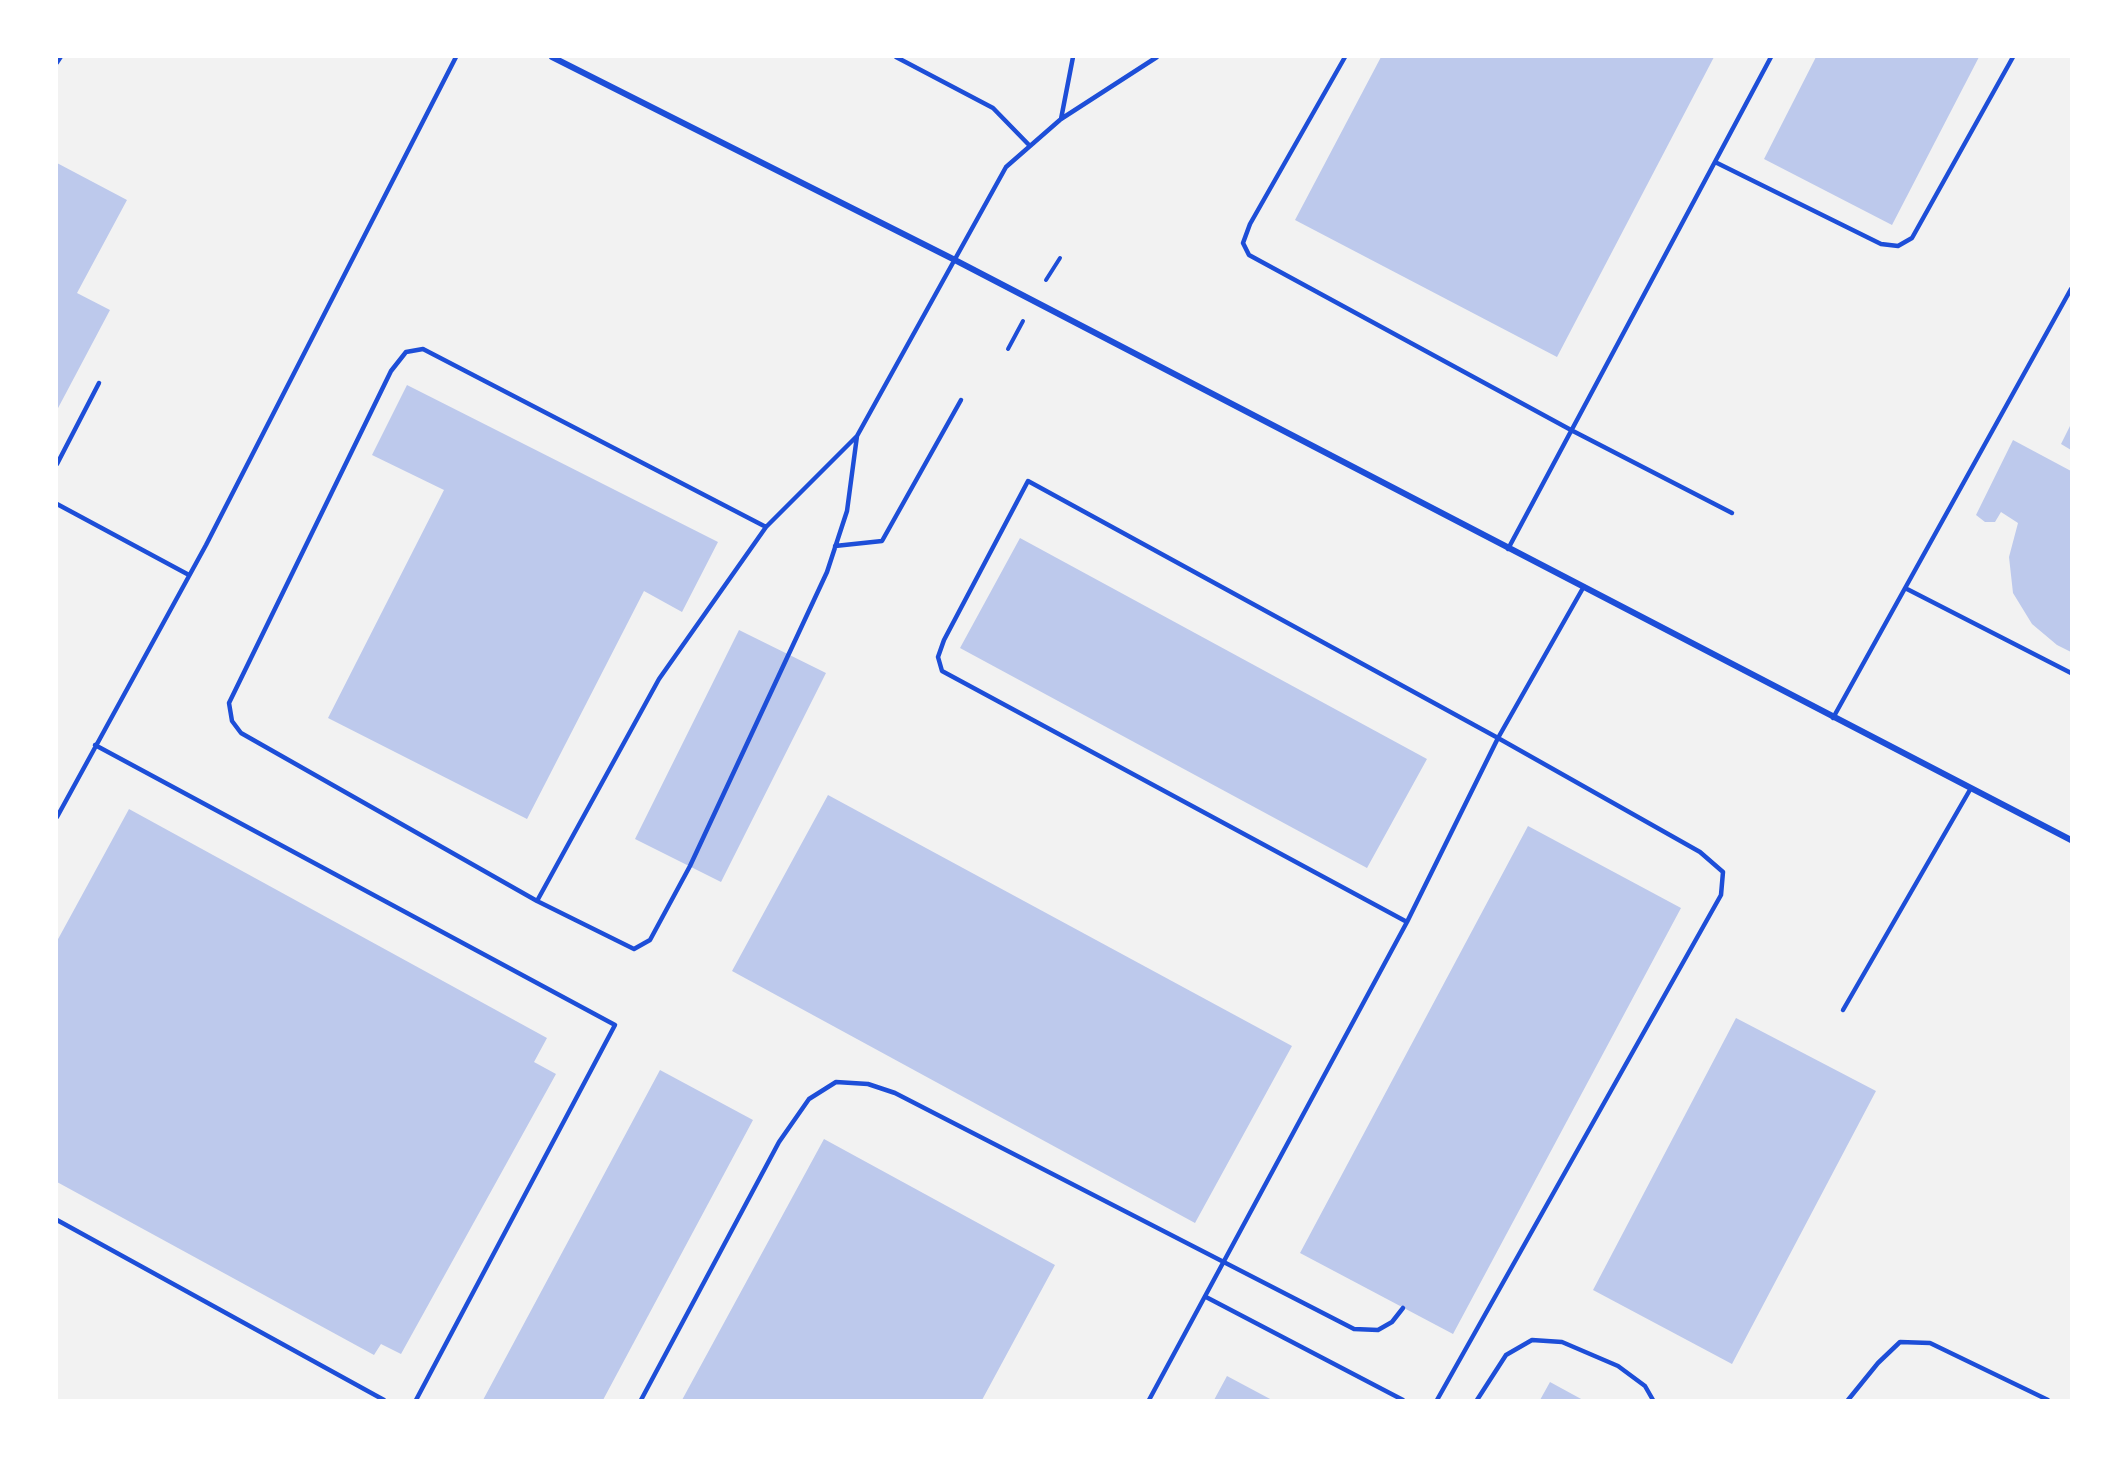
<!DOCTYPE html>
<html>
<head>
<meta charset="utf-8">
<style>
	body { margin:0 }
	#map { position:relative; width:2128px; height:1457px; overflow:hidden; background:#f2f2f2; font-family:"Archivo Narrow",sans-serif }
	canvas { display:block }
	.frame { position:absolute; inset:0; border:58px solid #fff; pointer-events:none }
</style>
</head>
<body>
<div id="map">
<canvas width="2128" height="1457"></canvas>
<div class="frame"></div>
</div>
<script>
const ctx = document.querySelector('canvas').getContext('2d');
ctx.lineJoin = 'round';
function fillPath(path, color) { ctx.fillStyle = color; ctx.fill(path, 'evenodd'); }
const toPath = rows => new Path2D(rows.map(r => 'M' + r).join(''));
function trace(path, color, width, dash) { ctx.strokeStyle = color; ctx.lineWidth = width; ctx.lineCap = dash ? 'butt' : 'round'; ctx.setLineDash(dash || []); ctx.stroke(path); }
const building = toPath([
	[1381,57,1714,57,1557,357,1295,220],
	[1816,57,1979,57,1892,225,1764,159],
	[57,163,127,200,77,293,110,310,57,410],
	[407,385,718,542,682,612,644,591,527,819,328,718,444,490,372,455],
	[2071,424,2071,450,2061,444],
	[2013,440,2071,471,2071,652,2057,645,2032,624,2013,593,2009,557,2018,523,2001,512,1995,522,1985,522,1976,515],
	[1020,538,1427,759,1367,868,960,648],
	[739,630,826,673,721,882,635,839],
	[828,795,1292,1046,1195,1223,732,971],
	[129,809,547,1038,534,1062,556,1074,401,1354,381,1344,374,1355,57,1182,57,941],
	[1528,826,1681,908,1453,1334,1300,1253],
	[1736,1018,1876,1091,1732,1364,1593,1290],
	[660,1070,753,1120,603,1400,483,1400],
	[824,1139,1055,1265,982,1400,682,1400],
	[1227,1376,1272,1400,1214,1400],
	[1550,1382,1583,1400,1540,1400]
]);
const path = toPath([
	[57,63,61,57],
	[1046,280,1060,258],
	[1008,349,1023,321]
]);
const service = toPath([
	[896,57,993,108,1030,146],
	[1345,57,1250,224,1243,243,1249,255,1571,430,1732,513],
	[1061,119,1073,57],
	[1715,162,1881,244,1898,246,1912,238,2013,57],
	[57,464,99,383],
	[57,504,189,575],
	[766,527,423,349,406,352,391,371,229,703,232,721,241,733,537,901,634,949,650,940,690,866,827,572,847,511,857,436],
	[835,546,882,541,961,400],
	[1508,549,1771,57],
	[1907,589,2071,673],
	[1833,718,2071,289],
	[95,745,615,1025,416,1400],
	[57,817,206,545,456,57],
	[537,901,659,679,766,527,857,436,1006,167,1061,119,1157,57],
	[1407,922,942,671,938,657,944,640,1028,481,1498,738,1700,852,1723,872,1721,895,1437,1400],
	[1843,1010,1971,788],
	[57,1220,384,1400],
	[1206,1297,1403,1400],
	[641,1400,779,1142,809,1099,836,1082,868,1084,895,1093,1354,1329,1378,1330,1392,1322,1403,1308],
	[1149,1400,1407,922,1498,738,1583,588],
	[1477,1400,1506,1355,1532,1340,1562,1342,1618,1366,1645,1386,1653,1400],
	[1848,1400,1878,1363,1900,1342,1930,1343,2048,1400]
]);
const minor = toPath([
	[552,57,953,259,2071,840]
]);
fillPath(building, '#bdc9ec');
trace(path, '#1d4ed8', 4);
trace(service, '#1d4ed8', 4.5);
trace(minor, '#1d4ed8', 6);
</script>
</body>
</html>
